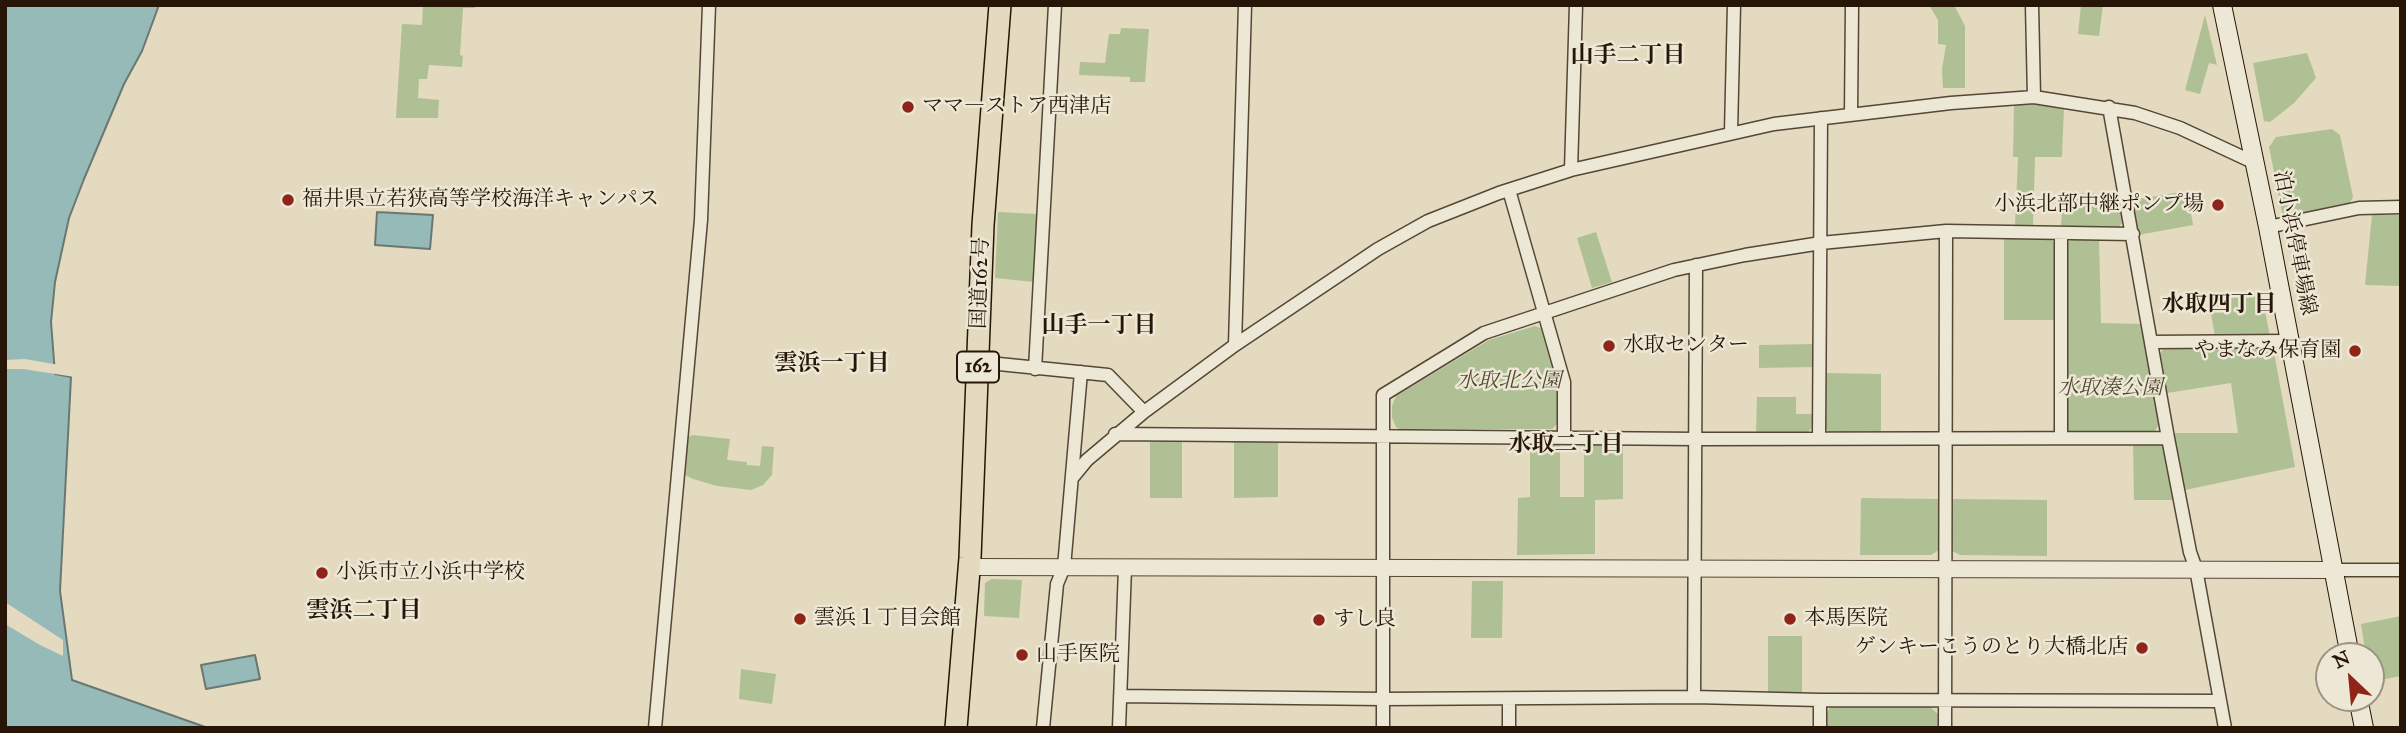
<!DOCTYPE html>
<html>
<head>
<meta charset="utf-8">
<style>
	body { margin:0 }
	#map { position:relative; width:2406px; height:733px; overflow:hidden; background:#e3dabf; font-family:"IM FELL Great Primer",serif }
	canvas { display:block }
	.frame { position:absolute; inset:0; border:7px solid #271607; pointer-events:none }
	.north { position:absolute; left:2315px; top:642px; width:70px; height:70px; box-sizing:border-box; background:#ede7d5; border:2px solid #9e9383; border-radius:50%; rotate:334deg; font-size:19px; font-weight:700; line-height:28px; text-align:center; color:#271607 }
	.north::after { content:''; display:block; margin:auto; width:24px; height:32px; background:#8f2418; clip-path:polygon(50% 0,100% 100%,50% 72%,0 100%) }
</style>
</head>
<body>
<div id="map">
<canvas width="2406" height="733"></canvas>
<div class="frame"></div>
<div class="north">N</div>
</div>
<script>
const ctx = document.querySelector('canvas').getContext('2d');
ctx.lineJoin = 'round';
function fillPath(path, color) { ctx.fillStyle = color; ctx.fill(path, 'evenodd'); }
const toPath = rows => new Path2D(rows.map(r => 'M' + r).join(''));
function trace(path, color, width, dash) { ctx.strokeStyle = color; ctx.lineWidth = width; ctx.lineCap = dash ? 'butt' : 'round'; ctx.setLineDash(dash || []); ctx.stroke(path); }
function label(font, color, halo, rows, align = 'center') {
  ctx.font = font + ' "IM FELL Great Primer","Noto Serif JP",serif'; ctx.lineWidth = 5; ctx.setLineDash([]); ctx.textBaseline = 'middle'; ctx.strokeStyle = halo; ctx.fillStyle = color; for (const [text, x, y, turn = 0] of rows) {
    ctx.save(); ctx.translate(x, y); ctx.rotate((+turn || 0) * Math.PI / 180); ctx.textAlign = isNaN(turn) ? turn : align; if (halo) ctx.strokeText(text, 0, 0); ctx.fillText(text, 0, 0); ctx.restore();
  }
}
const green = toPath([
	[423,5,475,5,475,8,463,8,460,55,463,56,462,67,429,65,427,79,419,79,418,98,439,100,438,118,396,118,402,24,422,25],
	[1929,5,1954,5,1965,26,1965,88,1943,88,1942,69,1946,45,1938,44,1938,20],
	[2081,5,2103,5,2099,36,2078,34],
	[2205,15,2217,65,2209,63,2200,94,2185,90],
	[1121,28,1149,29,1145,82,1130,82,1130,77,1079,75,1080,62,1105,63,1109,34,1120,34],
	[2307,53,2316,78,2294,103,2270,122,2264,121,2253,63],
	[2036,103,2064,107,2062,157,2035,157,2033,226,2015,226,2018,157,2013,157,2014,104],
	[2332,129,2340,135,2353,197,2349,205,2283,217,2269,147,2276,137],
	[2187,191,2193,225,2138,235,2132,200],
	[2063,193,2121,194,2125,219,2118,228,2061,226],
	[998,212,1038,214,1034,282,995,278],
	[2372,215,2401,215,2401,286,2365,285],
	[1596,232,1612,282,1592,288,1577,238],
	[2004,238,2051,239,2054,242,2054,320,2004,320],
	[2074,239,2099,239,2101,323,2142,324,2159,424,2153,434,2071,434,2068,431,2068,242],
	[2261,292,2270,336,2215,336,2209,302],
	[1535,326,1543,329,1557,383,1557,424,1552,429,1399,429,1396,427,1392,418,1392,406,1396,396,1489,340],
	[1814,344,1813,367,1759,368,1759,345],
	[2273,347,2295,467,2185,490,2174,433,2238,433,2231,383,2167,393,2160,354,2164,348],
	[1826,373,1881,374,1881,433,1830,433,1826,429],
	[1757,397,1796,397,1796,414,1814,414,1814,425,1807,433,1756,434],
	[693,435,730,439,727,460,747,462,747,465,760,466,762,446,774,447,772,475,763,485,751,490,717,486,693,479,685,475,688,437],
	[2133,441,2161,443,2163,447,2174,500,2134,500],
	[1150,442,1182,442,1182,498,1150,498],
	[1234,442,1278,442,1278,497,1234,498],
	[1530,442,1560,442,1560,497,1584,497,1584,442,1623,443,1623,499,1595,500,1595,554,1517,555,1518,498,1530,497],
	[1861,498,1939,499,1939,550,1931,555,1860,555],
	[1953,499,2047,500,2047,556,1960,555,1952,551],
	[992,579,1022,580,1019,618,984,616,985,583],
	[1472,581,1503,581,1502,638,1471,638],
	[2401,616,2401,676,2371,682,2371,656,2366,656,2361,624],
	[1768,636,1802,636,1802,694,1768,694],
	[741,669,776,674,772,704,739,699],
	[1831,706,1930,707,1938,714,1939,728,1827,728,1827,712]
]);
const water = toPath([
	[5,5,159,5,142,51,124,84,84,179,69,218,55,282,51,322,55,374,71,377,60,591,72,680,208,728,5,728,5,5],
	[377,212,433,215,430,249,375,245,377,212],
	[255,655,260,679,206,689,201,665,255,655]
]);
const pier = toPath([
	[25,359,59,365,59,371,72,374,75,377,23,369,5,369,5,360],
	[5,602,63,640,63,656,40,645,5,624]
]);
const minor = toPath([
	[2032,5,2034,97],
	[2109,107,2168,438,2190,552,2196,569,2225,728],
	[1851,114,1852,5],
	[1731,132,1734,5],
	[1571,170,1576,5],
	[1509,190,1564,382,1564,438],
	[2268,227,2359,208,2401,207],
	[2151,342,2290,341],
	[1235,345,1245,5],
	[979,362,1108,375,1144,412],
	[1035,369,1055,5],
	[1115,434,1696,439,2168,438],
	[2061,436,2061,233],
	[1819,438,1821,118],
	[1073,477,1087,460,1144,412,1235,345,1378,249,1428,221,1499,193,1571,170,1774,124,1951,103,2034,97,2135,113,2180,128,2255,163],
	[2333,570,2401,570],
	[1120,696,1383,699,1694,697,1820,700,2220,701],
	[1694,697,1696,265],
	[1509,699,1509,728],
	[1820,700,1820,728],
	[655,728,701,220,709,5],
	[1043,728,1057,584,1064,567,1081,372],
	[1119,728,1125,568],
	[1383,728,1383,395,1484,333,1674,270,1745,255,1821,243,1946,231,2133,234],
	[1945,728,1946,231]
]);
const tertiary = toPath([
	[970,567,2333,570]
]);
const secondary = toPath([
	[2222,5,2268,227,2350,656],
	[2358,698,2364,728]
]);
const trunk = toPath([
	[956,728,970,558,983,225,1000,5]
]);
const markers = [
	[908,107,7,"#8f2418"],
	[288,200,7,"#8f2418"],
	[2218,205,7,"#8f2418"],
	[1609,346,7,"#8f2418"],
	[2355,351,7,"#8f2418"],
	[322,573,7,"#8f2418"],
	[800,619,7,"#8f2418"],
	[1790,619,7,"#8f2418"],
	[1319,620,7,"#8f2418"],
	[2142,648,7,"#8f2418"],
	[1022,655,7,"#8f2418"]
];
const shields = [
	[978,367,42]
];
const shieldNames = [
	["162",978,367]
];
const poiNames = [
	["ママ―ストア西津店",922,107],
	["福井県立若狭高等学校海洋キャンパス",302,200],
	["小浜北部中継ポンプ場",2204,205,"right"],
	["水取センター",1623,346],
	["やまなみ保育園",2341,351,"right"],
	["小浜市立小浜中学校",336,573],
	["雲浜１丁目会館",814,619],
	["本馬医院",1804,619],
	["すし良",1333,620],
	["ゲンキーこうのとり大橋北店",2128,648,"right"],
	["山手医院",1036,655]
];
const streetNames = [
	["泊小浜停車場線",2294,243,79],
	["国道162号",981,283,-88]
];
const parkNames = [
	["水取北公園",1509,382],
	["水取湊公園",2110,389]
];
const neighbourhoodNames = [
	["山手二丁目",1628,56],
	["水取四丁目",2219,305],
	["山手一丁目",1099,326],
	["雲浜一丁目",832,364],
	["水取二丁目",1566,445],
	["雲浜二丁目",364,611]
];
fillPath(green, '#b0c095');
fillPath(water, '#96bab7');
trace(water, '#6a7871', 2);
fillPath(pier, '#e3dabf');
trace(minor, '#564735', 15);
trace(tertiary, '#564735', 18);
trace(secondary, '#271607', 20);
trace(trunk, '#271607', 24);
trace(minor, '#ede7d5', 12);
trace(tertiary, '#ede7d5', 16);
trace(secondary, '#ede7d5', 18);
trace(trunk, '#e3dabf', 21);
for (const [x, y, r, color] of markers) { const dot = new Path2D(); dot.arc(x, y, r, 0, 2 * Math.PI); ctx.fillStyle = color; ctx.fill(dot); trace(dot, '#ede7d5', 2.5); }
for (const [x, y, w] of shields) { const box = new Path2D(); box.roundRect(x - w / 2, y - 15.5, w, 31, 5); ctx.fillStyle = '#ede7d5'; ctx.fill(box); trace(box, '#271607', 2); }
label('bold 19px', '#271607', null, shieldNames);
label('21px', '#271607', '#ede7d5', poiNames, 'left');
label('21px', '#271607', '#ede7d5', streetNames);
label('italic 21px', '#504932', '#ede7d5', parkNames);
label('bold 23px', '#271607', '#ede7d5', neighbourhoodNames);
</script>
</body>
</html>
